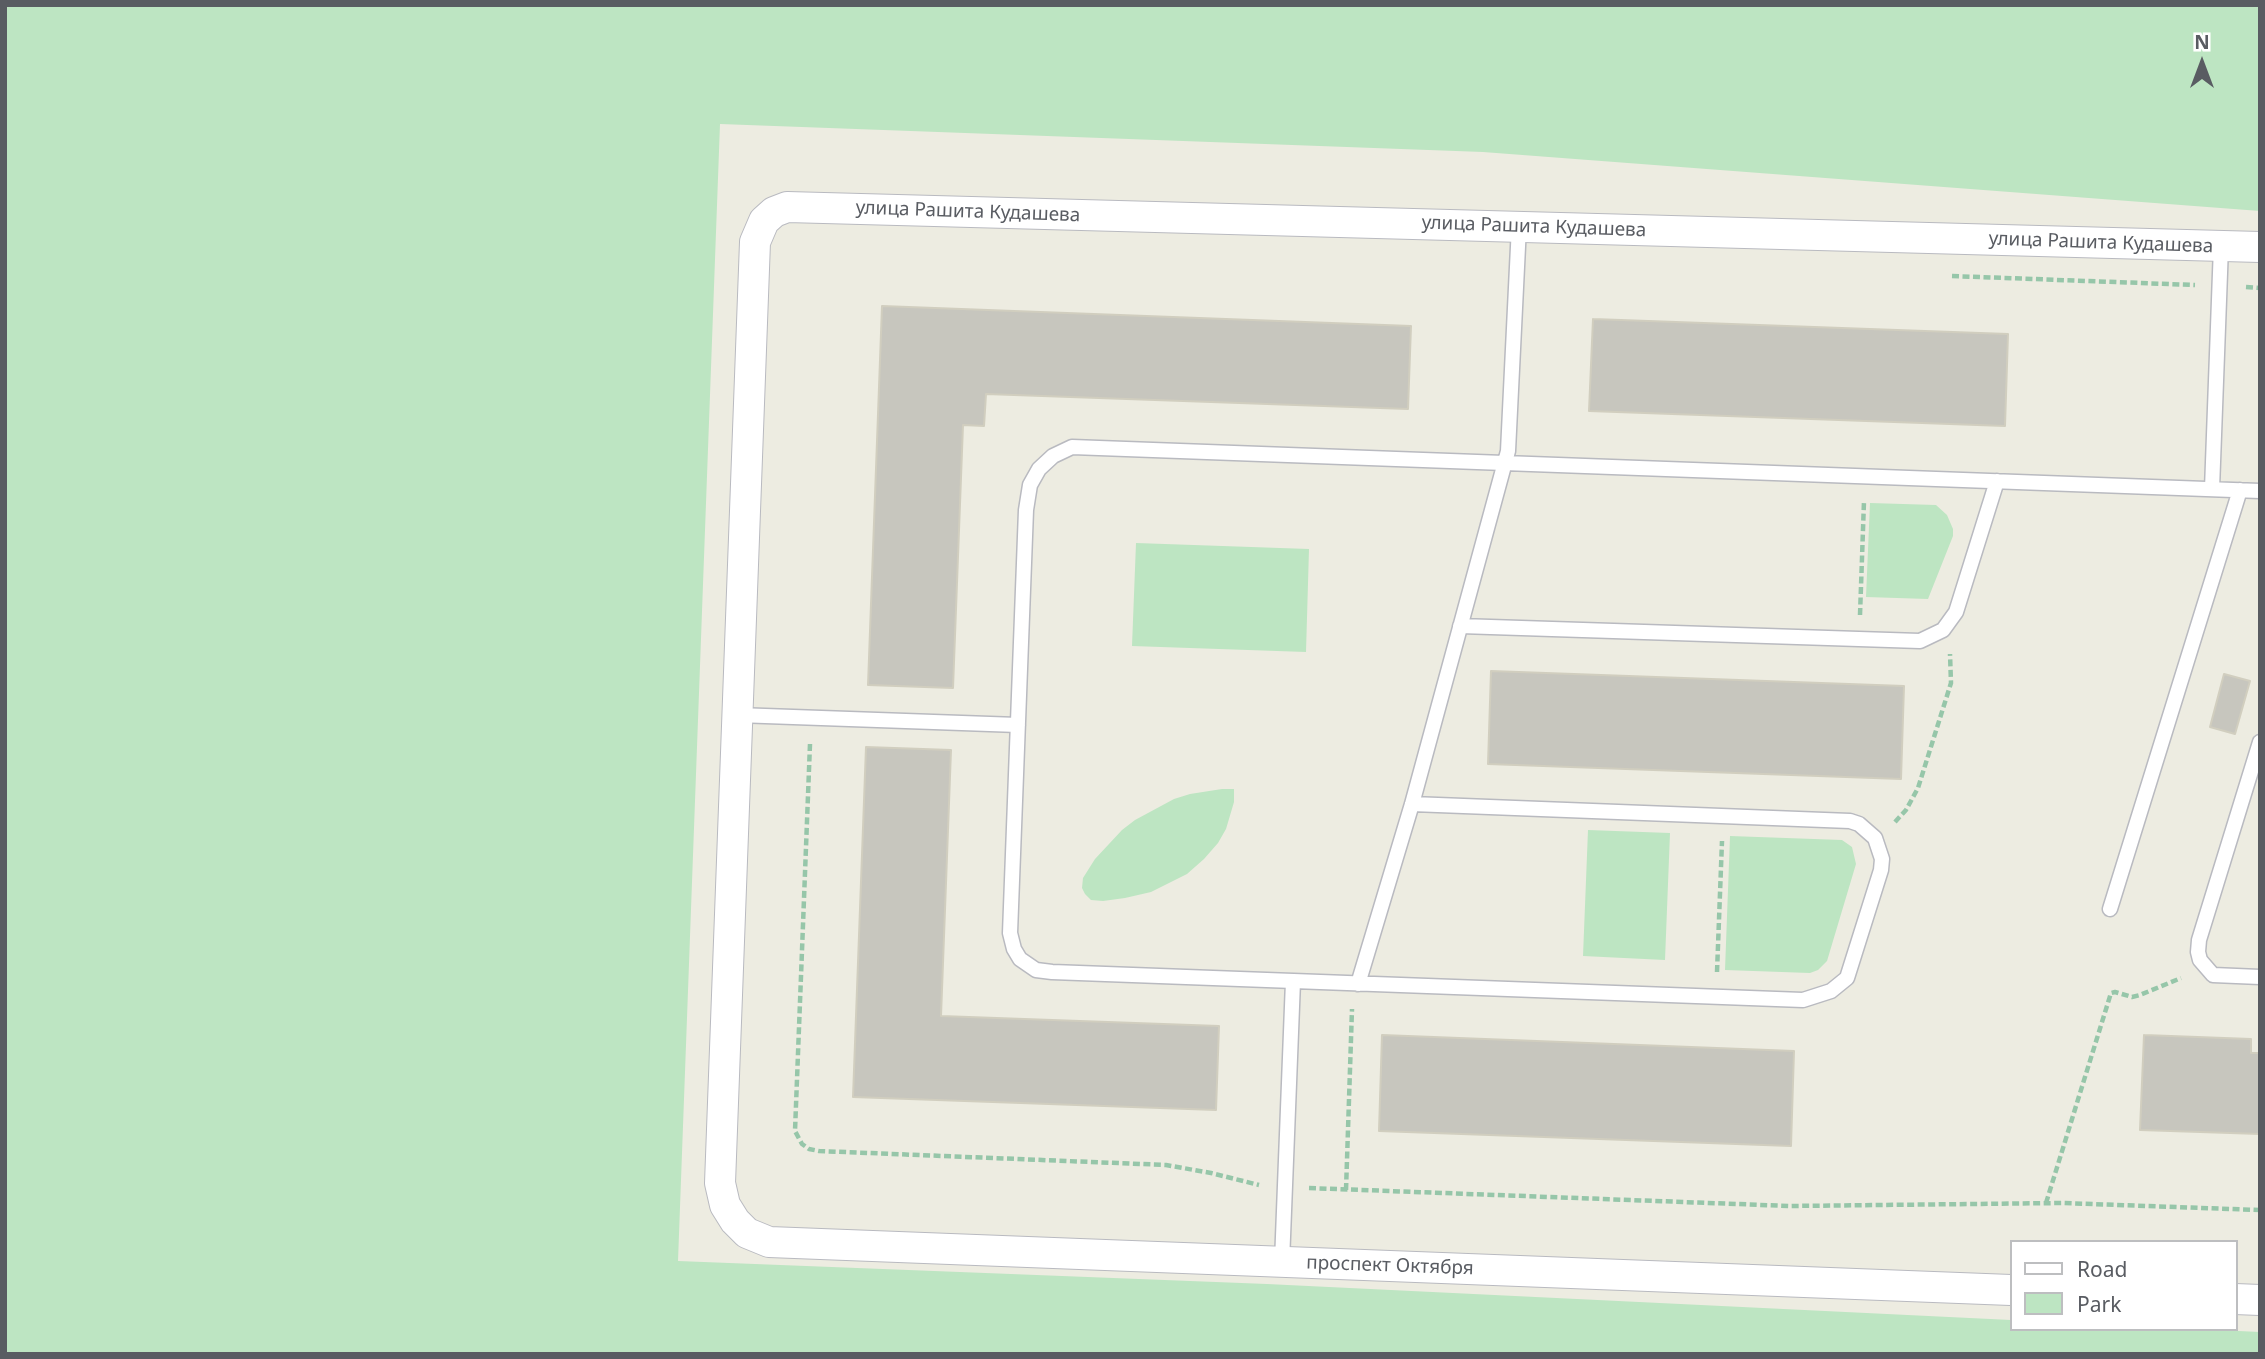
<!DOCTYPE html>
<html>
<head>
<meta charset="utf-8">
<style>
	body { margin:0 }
	#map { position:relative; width:2265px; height:1359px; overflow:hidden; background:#edece1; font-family:"Noto Sans",sans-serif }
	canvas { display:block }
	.frame { position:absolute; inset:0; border:7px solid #595c62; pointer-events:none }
	.legend { position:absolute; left:2010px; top:1240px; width:228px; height:91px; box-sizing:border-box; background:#fff; border:2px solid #bdbec0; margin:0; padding:9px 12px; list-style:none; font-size:21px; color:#595c62 }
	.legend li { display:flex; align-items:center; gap:14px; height:35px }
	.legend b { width:35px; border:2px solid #bdbec0 }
	.north { position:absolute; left:2167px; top:28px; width:70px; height:70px; -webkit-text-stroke:5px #fff; paint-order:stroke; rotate:0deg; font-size:19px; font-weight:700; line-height:28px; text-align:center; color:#595c62 }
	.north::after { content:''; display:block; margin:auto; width:24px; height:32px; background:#595c62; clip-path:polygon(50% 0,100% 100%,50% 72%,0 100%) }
</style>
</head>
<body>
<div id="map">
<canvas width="2265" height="1359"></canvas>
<div class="frame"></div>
<ul class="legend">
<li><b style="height:9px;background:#fff"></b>Road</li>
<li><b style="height:19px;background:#bde5c2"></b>Park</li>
</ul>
<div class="north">N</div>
</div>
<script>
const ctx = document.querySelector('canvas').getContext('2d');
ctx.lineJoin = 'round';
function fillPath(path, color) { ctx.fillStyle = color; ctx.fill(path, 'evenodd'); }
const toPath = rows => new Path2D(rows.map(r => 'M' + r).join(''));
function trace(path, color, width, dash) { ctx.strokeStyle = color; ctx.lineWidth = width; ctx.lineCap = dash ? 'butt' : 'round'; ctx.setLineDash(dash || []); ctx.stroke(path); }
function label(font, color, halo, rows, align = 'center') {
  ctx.font = font + ' "Noto Sans",sans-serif'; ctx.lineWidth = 5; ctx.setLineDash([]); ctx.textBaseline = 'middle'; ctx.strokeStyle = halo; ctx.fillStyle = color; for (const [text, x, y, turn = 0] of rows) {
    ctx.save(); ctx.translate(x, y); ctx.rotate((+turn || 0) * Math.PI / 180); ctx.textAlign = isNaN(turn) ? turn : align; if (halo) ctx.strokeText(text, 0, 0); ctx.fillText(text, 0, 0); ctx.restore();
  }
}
const green = toPath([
	[5,5,2260,5,2260,211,1483,152,720,124,678,1261,1267,1284,2011,1320,2011,1329,2195,1329,2260,1332,2260,1354,5,1354],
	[1870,503,1936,505,1947,515,1953,529,1953,536,1928,599,1866,597],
	[1136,543,1309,549,1306,652,1132,646],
	[1222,789,1234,789,1234,802,1226,829,1218,843,1204,859,1187,874,1151,892,1125,898,1103,901,1091,900,1085,894,1082,888,1083,878,1095,859,1122,830,1135,820,1174,799,1190,794],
	[1588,830,1670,833,1665,960,1583,956],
	[1730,836,1842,840,1852,847,1856,864,1827,961,1818,970,1810,973,1725,970]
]);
const building = toPath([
	[882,306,1411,326,1408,409,986,394,984,426,963,425,953,688,868,685,882,306],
	[1593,319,2008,334,2005,426,1589,411,1593,319],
	[1491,671,1904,686,1901,779,1488,764,1491,671],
	[2224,674,2250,681,2235,734,2210,727,2224,674],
	[866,747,951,750,941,1016,1219,1026,1216,1110,853,1097,866,747],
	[1382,1035,1794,1051,1791,1146,1379,1131,1382,1035],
	[2144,1035,2251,1039,2251,1053,2260,1053,2260,1134,2140,1130,2144,1035]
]);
const path = toPath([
	[1952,276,2195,285],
	[2246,287,2260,288],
	[1860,615,1864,501],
	[810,744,795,1131,802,1144,809,1149,819,1151,1166,1165,1211,1173,1259,1185],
	[1895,822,1906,810,1918,788,1951,683,1950,654],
	[1717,972,1722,841],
	[1309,1188,1790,1206,2062,1203,2260,1210],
	[1346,1190,1352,1009],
	[2046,1203,2111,993,2115,992,2132,997,2140,995,2181,978]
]);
const service = toPath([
	[2212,489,2221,246],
	[1460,626,1920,641,1943,630,1956,612,1997,481],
	[737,715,1018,725],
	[2260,742,2199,940,2198,952,2200,960,2213,975,2260,977],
	[1412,804,1850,821,1859,824,1875,838,1882,859,1881,870,1847,978,1831,991,1803,1000,1052,972,1036,970,1020,959,1014,949,1010,933,1026,510,1030,485,1039,469,1053,456,1072,447,2260,491],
	[2110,909,2240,490],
	[1358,984,1412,804,1508,451,1519,226],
	[1282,1262,1293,981]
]);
const minor = toPath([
	[2011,1290,769,1242,747,1233,735,1221,725,1205,720,1183,755,242,764,221,774,212,787,207,2260,247],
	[2235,1299,2260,1300]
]);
const streetNames = [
	["улица Рашита Кудашева",968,212,2],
	["улица Рашита Кудашева",1534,227,2],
	["улица Рашита Кудашева",2101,243,2],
	["проспект Октября",1390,1266,2]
];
fillPath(green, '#bde5c2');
fillPath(building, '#c7c6be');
trace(building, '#d1cebf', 2);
trace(service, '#b9bac0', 17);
trace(minor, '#b9bac0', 32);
trace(path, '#96c6a9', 4.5, [7, 3.5]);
trace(service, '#fff', 14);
trace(minor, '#fff', 30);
label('19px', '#595c62', '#fff', streetNames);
</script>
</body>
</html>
